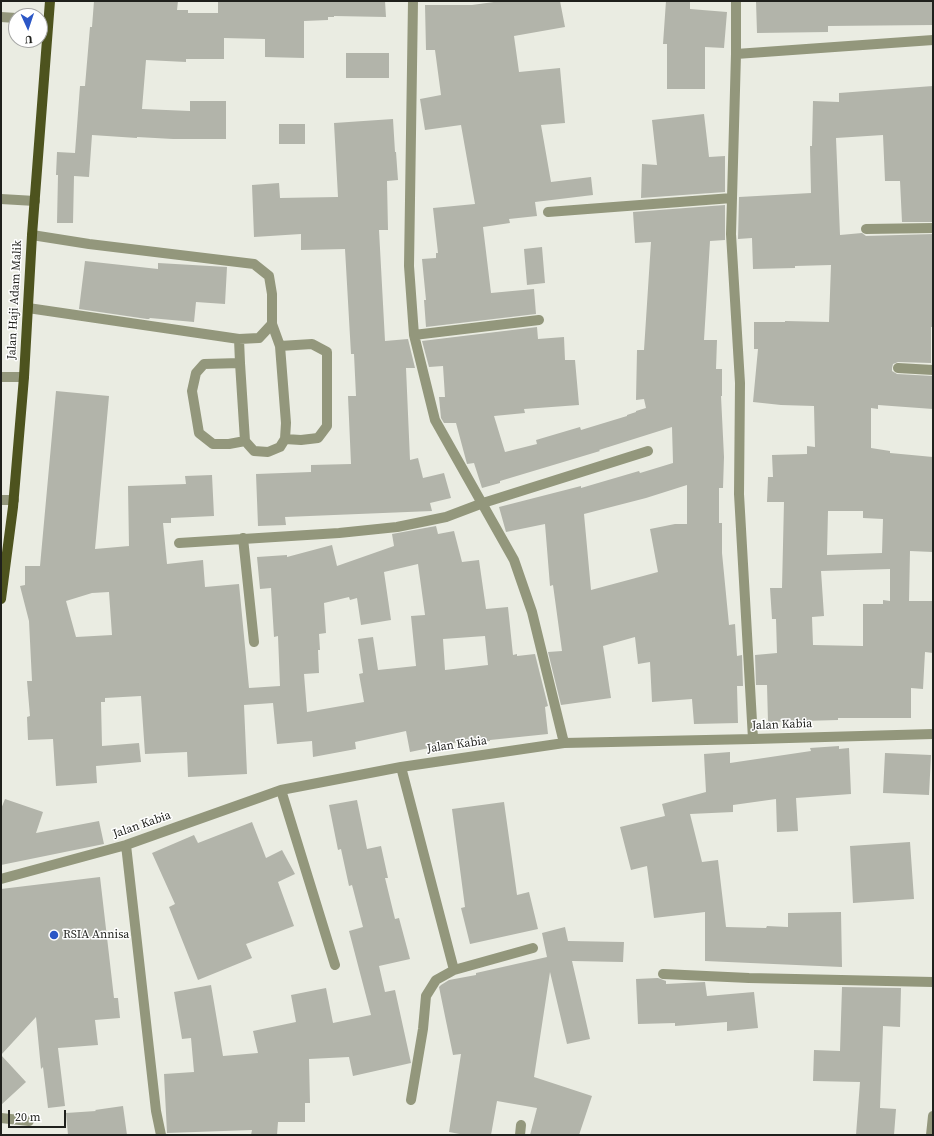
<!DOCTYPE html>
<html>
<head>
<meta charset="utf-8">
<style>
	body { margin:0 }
	#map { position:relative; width:934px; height:1136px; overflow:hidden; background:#eaece2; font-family:"Source Serif 4",serif }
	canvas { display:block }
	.frame { position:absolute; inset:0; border:2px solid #1f201c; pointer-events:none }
	.north { position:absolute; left:8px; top:8px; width:40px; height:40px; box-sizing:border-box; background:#fff; border:1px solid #a5a6a4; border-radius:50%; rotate:177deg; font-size:11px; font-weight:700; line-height:16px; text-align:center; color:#1f201c }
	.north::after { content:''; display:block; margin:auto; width:14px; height:18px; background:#2c57c6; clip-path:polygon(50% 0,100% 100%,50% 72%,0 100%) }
	.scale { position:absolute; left:8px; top:1110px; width:58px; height:18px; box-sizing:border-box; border:2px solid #1f201c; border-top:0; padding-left:5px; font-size:12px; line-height:14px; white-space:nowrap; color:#1f201c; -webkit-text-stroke:3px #fff; paint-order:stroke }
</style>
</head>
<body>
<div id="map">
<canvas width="934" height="1136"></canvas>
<div class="frame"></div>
<div class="north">U</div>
<div class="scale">20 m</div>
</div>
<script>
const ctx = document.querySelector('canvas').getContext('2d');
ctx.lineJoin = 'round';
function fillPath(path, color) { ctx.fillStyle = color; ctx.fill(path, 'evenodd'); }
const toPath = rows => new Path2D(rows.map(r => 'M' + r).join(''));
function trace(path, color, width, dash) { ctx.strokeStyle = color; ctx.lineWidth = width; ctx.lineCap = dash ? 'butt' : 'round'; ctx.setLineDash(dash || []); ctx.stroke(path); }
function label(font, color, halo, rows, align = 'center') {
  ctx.font = font + ' "Source Serif 4",serif'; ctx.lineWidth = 3; ctx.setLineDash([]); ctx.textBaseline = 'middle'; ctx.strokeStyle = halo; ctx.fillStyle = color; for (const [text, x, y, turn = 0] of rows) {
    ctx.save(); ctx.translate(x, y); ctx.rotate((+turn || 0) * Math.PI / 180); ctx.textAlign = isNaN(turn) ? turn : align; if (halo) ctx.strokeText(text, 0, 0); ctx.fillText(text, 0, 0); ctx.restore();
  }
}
const building = toPath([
	[94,1,178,1,177,10,188,10,188,13,218,13,218,1,385,1,386,17,334,16,334,17,328,17,328,20,304,21,304,58,265,57,265,39,224,38,224,59,186,59,186,62,146,60,142,109,190,111,190,101,226,101,226,139,173,139,137,137,137,138,92,135,89,177,74,176,73,223,57,223,58,175,56,175,57,152,75,153,80,86,85,86,90,27,92,27],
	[501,1,560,1,565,27,514,36,519,72,560,68,565,123,541,125,551,182,591,177,593,195,535,202,537,216,509,219,510,223,483,227,491,293,534,289,536,314,426,327,424,300,426,300,422,259,436,258,436,253,438,253,433,208,475,204,461,125,425,130,420,99,441,95,435,50,426,50,425,5,472,5],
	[666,1,690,1,690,9,727,12,724,48,705,47,705,89,667,89,667,44,663,44],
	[756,1,933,1,933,25,828,26,828,32,757,33],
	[346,53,389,53,389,78,346,78],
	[933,86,933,222,902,222,900,181,885,181,883,135,836,138,840,235,862,233,866,236,933,234,933,327,931,327,931,363,898,362,893,364,892,368,892,371,897,374,933,376,933,409,878,405,878,409,871,408,871,448,890,451,890,453,933,457,933,552,910,551,909,601,933,601,933,653,925,652,923,689,911,688,911,718,838,718,838,720,768,722,767,685,756,685,755,655,777,653,776,619,772,619,770,588,782,588,784,502,767,502,768,477,773,477,772,455,807,454,807,446,815,447,814,406,781,405,753,402,758,349,754,349,754,322,785,322,785,321,829,322,831,265,795,266,795,268,753,269,752,238,738,239,739,197,811,193,810,146,812,146,813,101,839,102,839,93],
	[828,511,863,511,863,518,883,519,882,553,827,555],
	[890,569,890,601,883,600,883,604,863,604,863,646,813,645,812,617,824,616,821,571],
	[704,114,709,157,725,156,725,192,641,198,642,164,657,165,652,120],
	[393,119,395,152,396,152,398,180,387,181,388,230,379,230,385,341,408,339,415,368,406,368,410,460,418,458,423,478,444,473,451,498,430,503,432,511,285,517,286,525,258,526,256,474,311,472,311,465,351,464,348,396,356,396,354,354,351,354,345,249,301,250,301,234,254,237,252,185,279,183,280,198,338,197,334,123],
	[279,124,305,124,305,144,279,144],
	[725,205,725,240,710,241,704,340,717,340,716,369,722,369,722,396,721,396,724,457,723,488,719,488,719,523,722,523,722,553,729,625,735,624,737,656,742,655,743,686,737,686,738,723,694,724,692,699,652,702,650,662,638,664,635,637,603,646,611,698,561,705,548,652,562,651,553,585,550,586,545,524,506,532,499,507,581,486,581,488,639,471,640,473,673,463,672,427,599,450,600,451,500,481,500,483,482,488,474,463,467,464,456,423,444,423,441,418,439,397,445,397,443,366,429,367,422,341,537,327,538,339,564,337,565,360,575,360,579,405,524,409,525,413,494,416,505,452,537,444,536,440,580,427,581,430,627,416,627,415,636,412,636,411,646,408,644,399,636,400,637,350,644,350,651,242,635,243,633,212],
	[687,485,687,524,675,524,650,529,658,572,591,590,584,514,646,498],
	[542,247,545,283,527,285,524,249],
	[85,261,158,269,158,263,227,267,225,304,196,302,194,322,150,318,149,319,147,319,79,309],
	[56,391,109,396,95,549,129,546,128,486,186,484,185,476,212,475,214,516,171,518,171,523,163,523,167,564,203,560,205,587,239,584,249,688,280,686,278,636,274,637,271,588,260,589,257,557,287,555,287,557,332,545,337,566,394,546,392,534,436,526,438,534,454,531,462,562,479,560,486,609,508,607,513,655,517,654,517,656,535,654,548,706,545,707,548,734,490,740,490,741,458,742,410,752,406,731,355,742,356,749,313,757,312,741,277,744,273,703,244,705,247,774,188,777,187,752,145,754,141,696,105,698,105,702,101,702,102,746,139,743,141,762,96,766,97,783,56,786,53,739,28,740,27,717,30,716,27,681,32,681,29,621,20,586,25,585,25,566,40,566],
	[418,564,425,615,411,616,416,666,378,670,373,637,358,639,363,673,359,674,364,702,307,712,304,674,319,673,318,650,320,650,319,634,326,633,324,603,349,597,350,600,357,598,361,625,391,620,384,572],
	[109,592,112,635,76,637,66,601,92,593],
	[485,636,488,665,445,670,443,639],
	[839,746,839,749,849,748,851,794,796,798,798,831,777,832,776,799,733,805,733,812,690,814,702,862,718,860,726,927,766,928,767,926,788,927,788,913,841,912,842,967,705,961,705,912,654,918,647,866,631,870,620,827,665,816,662,804,706,792,704,754,730,752,730,763,811,751,810,748],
	[885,753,931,755,929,795,883,793],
	[5,799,43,812,36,833,99,821,104,844,1,865,1,809],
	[357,800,367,849,381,846,388,878,385,878,395,919,399,918,410,959,379,966,385,992,395,990,411,1063,353,1076,349,1057,309,1059,310,1103,305,1103,305,1122,278,1122,277,1135,251,1135,252,1130,167,1133,164,1074,194,1072,191,1038,182,1039,174,992,211,985,223,1056,258,1053,253,1031,296,1022,291,995,326,988,333,1023,371,1015,349,931,363,927,352,885,349,886,341,849,338,850,329,805],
	[504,802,517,895,529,892,538,929,470,944,461,908,465,907,452,809],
	[252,822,266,858,282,850,295,874,278,882,294,926,246,944,252,958,198,980,169,907,175,904,152,853,194,835,198,843],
	[910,842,914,899,853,903,850,846],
	[100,877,114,998,118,998,120,1018,95,1020,98,1045,58,1048,65,1106,48,1108,43,1067,41,1069,36,1017,1,1055,1,889],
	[565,927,568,941,624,942,623,962,572,961,590,1039,567,1044,550,972,534,1077,592,1096,579,1135,530,1135,537,1108,497,1101,491,1135,465,1135,449,1132,461,1054,453,1055,439,987,441,985,449,980,476,975,476,973,547,957,542,933],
	[658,978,666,981,666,984,705,982,707,996,754,992,758,1028,727,1031,727,1022,675,1026,675,1023,638,1024,636,979],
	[842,987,901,988,900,1027,883,1026,880,1108,896,1109,894,1135,856,1135,860,1082,813,1081,814,1050,840,1051],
	[1,1055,26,1082,1,1105],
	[123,1106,127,1135,68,1135,66,1113,96,1111,95,1110]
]);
const minor = toPath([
	[413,1,409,266,414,335,435,420,514,560,532,612,564,743],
	[736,1,736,54,731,234,740,383,739,494,753,739],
	[1,17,16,18],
	[40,21,47,22],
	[736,54,933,40],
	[1,199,35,201],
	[548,212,732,198],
	[866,229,933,228],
	[28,308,239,339,259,338,272,324,272,294,269,276,254,264,89,244,32,235],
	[272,324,280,346,286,423,285,439,301,440,318,438,327,426,327,352,312,344,280,346],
	[414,335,539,320],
	[239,339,240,363,245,441,229,444,213,444,199,433,192,391,196,373,204,364,240,363],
	[898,368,933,370],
	[1,377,24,377],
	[245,441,254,451,268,452,280,447,285,439],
	[1,500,14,500],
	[243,538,254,642],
	[179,543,339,533,397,527,446,517,483,503,648,451],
	[401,767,454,970],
	[281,790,335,965],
	[126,845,156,1111,161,1135],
	[1,879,126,845,281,790,401,767,564,743,753,739,933,734],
	[663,974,749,978,933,982],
	[411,1100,423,1029,426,996,436,980,454,970,533,948],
	[1,1118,29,1121],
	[520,1135,521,1125],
	[931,1135,933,1116]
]);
const major = toPath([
	[1,599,13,507,24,377,32,235,50,1]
]);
const markers = [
	[54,935,5,"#2c57c6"]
];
const streetNames = [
	["Jalan Haji Adam Malik",15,300,-87],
	["Jalan Kabia",782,725,-2],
	["Jalan Kabia",457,745,-8],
	["Jalan Kabia",142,825,-19]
];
const poiNames = [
	["RSIA Annisa",63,935]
];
fillPath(building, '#b2b4aa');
trace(minor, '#93977c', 10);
trace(major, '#4d531e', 10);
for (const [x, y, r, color] of markers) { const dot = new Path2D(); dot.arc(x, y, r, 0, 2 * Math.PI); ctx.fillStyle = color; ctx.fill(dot); trace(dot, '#fff', 1.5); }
label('12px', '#1f201c', '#fff', streetNames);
label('12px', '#1f201c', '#fff', poiNames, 'left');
</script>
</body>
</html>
